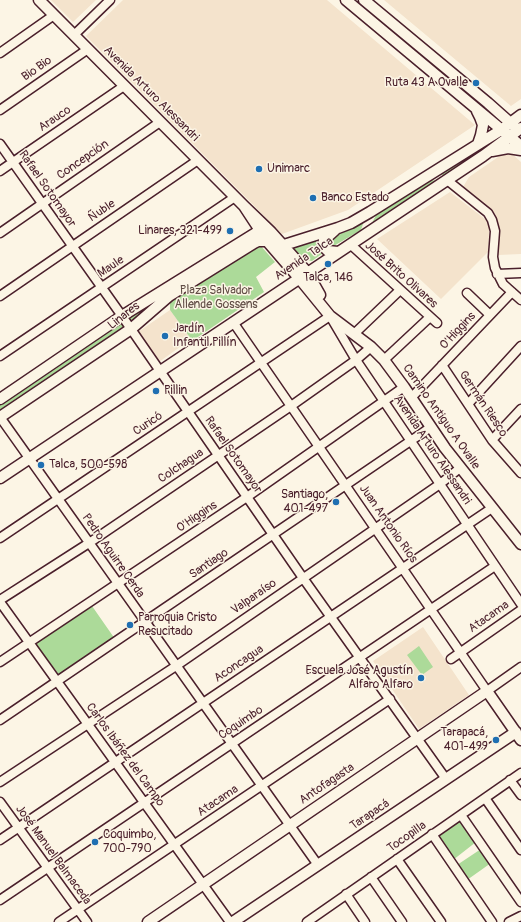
<!DOCTYPE html>
<html>
<head>
<meta charset="utf-8">
<style>
	body { margin:0 }
	canvas { display:block; background:#fcf5e5 }
</style>
</head>
<body>
<canvas width="521" height="922"></canvas>
<script>
const ctx = document.querySelector('canvas').getContext('2d');
ctx.lineJoin = 'round';
function fillPath(path, color) { ctx.fillStyle = color; ctx.fill(path, 'evenodd'); }
const toPath = rows => new Path2D(rows.map(r => 'M' + r).join(''));
function trace(path, color, width, dash) { ctx.strokeStyle = color; ctx.lineWidth = width; ctx.lineCap = dash ? 'butt' : 'round'; ctx.setLineDash(dash || []); ctx.stroke(path); }
function label(font, color, halo, rows, align = 'center') {
  ctx.font = font + ' Pangolin,sans-serif'; ctx.lineWidth = 3; ctx.setLineDash([]); ctx.textBaseline = 'middle'; ctx.strokeStyle = halo; ctx.fillStyle = color; for (const [text, x, y, turn = 0] of rows) {
    ctx.save(); ctx.translate(x, y); ctx.rotate((+turn || 0) * Math.PI / 180); ctx.textAlign = isNaN(turn) ? turn : align; if (halo) ctx.strokeText(text, 0, 0); ctx.fillText(text, 0, 0); ctx.restore();
  }
}
const built = toPath([
	[51,0,96,0,73,22],
	[123,0,327,0,475,125,348,210,282,234,86,36],
	[384,0,521,0,521,99,511,106],
	[504,153,511,153,521,162,521,254,498,255,499,229,495,214,492,210,463,187,469,177],
	[450,192,485,219,489,225,489,233,488,252,441,299,377,239],
	[170,310,191,339,159,362,138,332],
	[423,627,469,695,419,729,373,661]
]);
const green = toPath([
	[493,139,496,141,446,176,440,174],
	[430,180,438,181,370,227,376,215],
	[364,221,361,230,332,247,327,246,329,240],
	[318,237,316,244,318,250,323,253,312,261,304,260,293,250,296,245],
	[257,244,260,245,275,262,256,277,264,292,195,339,191,339,170,310,170,302],
	[157,302,126,328,0,413,0,403,121,321],
	[92,606,115,639,60,676,35,644],
	[419,646,433,667,422,675,407,655],
	[460,819,476,842,453,860,436,836],
	[481,849,491,863,467,880,457,865]
]);
const minor = toPath([
	[74,35,110,0],
	[0,53,54,15],
	[0,110,88,49],
	[0,144,122,316,303,578,446,779],
	[0,171,124,86],
	[447,180,488,213,492,220,495,231,493,257,495,268,503,284,521,300],
	[0,233,160,122],
	[350,244,437,323],
	[497,274,521,273],
	[467,293,490,315],
	[0,296,198,160],
	[233,322,487,691,521,667],
	[354,334,400,290],
	[0,356,235,197],
	[384,360,430,317],
	[442,365,492,440,521,473],
	[411,398,512,292],
	[468,404,521,346],
	[0,417,318,865],
	[492,440,521,409],
	[0,538,330,316,356,360,521,604],
	[0,600,89,543,291,406,356,360,371,347],
	[0,602,230,922],
	[451,659,521,610],
	[0,662,247,497,404,387],
	[0,720,431,427],
	[510,780,521,795],
	[0,782,176,666,440,484,460,468],
	[485,798,521,850],
	[0,802,87,922],
	[461,815,521,902],
	[432,834,492,922],
	[0,840,492,508],
	[397,859,441,922],
	[371,877,402,922],
	[346,894,365,922],
	[0,900,495,566],
	[59,922,390,699],
	[307,922,521,773],
	[509,922,521,916]
]);
const major = toPath([
	[39,0,244,206,271,232,307,272,320,295],
	[346,0,521,146],
	[364,0,488,103,515,127],
	[477,111,480,117,483,125,481,135,478,144],
	[492,151,508,148,521,150],
	[244,206,267,241,299,278,330,316,371,347,384,360,404,387,445,448,521,544],
	[335,230,324,240,323,246,328,251,338,252],
	[284,245,338,228,351,223,370,212,501,130,521,115],
	[0,399,122,316,259,231,265,231],
	[0,417,131,329,169,296,254,243,258,241,267,241],
	[0,478,483,156,521,128],
	[148,922,487,691,521,740],
	[233,922,516,732]
]);
const markers = [
	[476,83,4,"#1f6fb2"],
	[259,169,4,"#1f6fb2"],
	[313,198,4,"#1f6fb2"],
	[230,231,4,"#1f6fb2"],
	[328,264,4,"#1f6fb2"],
	[165,336,4,"#1f6fb2"],
	[156,391,4,"#1f6fb2"],
	[41,465,4,"#1f6fb2"],
	[336,502,4,"#1f6fb2"],
	[130,625,4,"#1f6fb2"],
	[421,678,4,"#1f6fb2"],
	[496,740,4,"#1f6fb2"],
	[95,842,4,"#1f6fb2"]
];
const streetNames = [
	["Bio Bio",37,69,-35],
	["Avenida Arturo Alessandri",151,94,45],
	["Arauco",55,119,-34],
	["Concepción",83,160,-35],
	["Rafael Sotomayor",47,189,55],
	["Ñuble",102,211,-34],
	["Avenida Talca",304,259,-34],
	["Maule",111,267,-34],
	["José Brito Olivares",401,275,42],
	["Linares",124,316,-38],
	["O'Higgins",458,331,-47],
	["Germán Riesco",483,404,56],
	["Camino Antiguo A Ovalle",441,417,55],
	["Curicó",148,424,-34],
	["Avenida Arturo Alessandri",432,450,56],
	["Rafael Sotomayor",233,455,55],
	["Colchagua",181,466,-34],
	["O'Higgins",197,517,-34],
	["Juan Antonio Ríos",388,524,55],
	["Pedro Aguirre Cerda",113,556,55],
	["Santiago",209,564,-34],
	["Valparaíso",254,597,-35],
	["Atacama",489,617,-35],
	["Aconcagua",239,664,-34],
	["Coquimbo",241,723,-34],
	["Carlos Ibáñez del Campo",125,755,54],
	["Antofagasta",327,784,-34],
	["Atacama",218,801,-34],
	["Tarapacá",370,815,-34],
	["Tocopilla",407,837,-35],
	["José Manuel Balmaceda",53,855,54]
];
const poiNames = [
	["Ruta 43 A Ovalle",468,83,"right"],
	["Unimarc",267,169],
	["Banco Estado",321,198],
	["Linares, 321-499",222,231,"right"],
	["Talca, 146",328,278,"center"],
	["Jardín",173,329],
	["Infantil Pillín",173,343],
	["Pillin",164,391],
	["Talca, 500-598",49,465],
	["Santiago,",328,495,"right"],
	["401-497",328,509,"right"],
	["Parroquia Cristo",138,618],
	["Resucitado",138,632],
	["Escuela José Agustín",413,671,"right"],
	["Alfaro Alfaro",413,685,"right"],
	["Tarapacá,",488,733,"right"],
	["401-499",488,747,"right"],
	["Coquimbo,",103,835],
	["700-790",103,849]
];
const parkNames = [
	["Plaza Salvador",216,291],
	["Allende Gossens",216,305]
];
fillPath(built, '#f4e3cc');
fillPath(green, '#acda99');
trace(minor, '#4a1f2b', 11);
trace(major, '#4a1f2b', 13);
trace(minor, '#fcf5e5', 8);
trace(major, '#fcf5e5', 10);
for (const [x, y, r, color] of markers) { const dot = new Path2D(); dot.arc(x, y, r, 0, 2 * Math.PI); ctx.fillStyle = color; ctx.fill(dot); trace(dot, '#fcf5e5', 1.5); }
label('12px', '#4a1f2b', '#fcf5e5', streetNames);
label('12px', '#4a1f2b', '#fcf5e5', poiNames, 'left');
label('12px', '#624e46', '#fcf5e5', parkNames);
</script>
</body>
</html>
